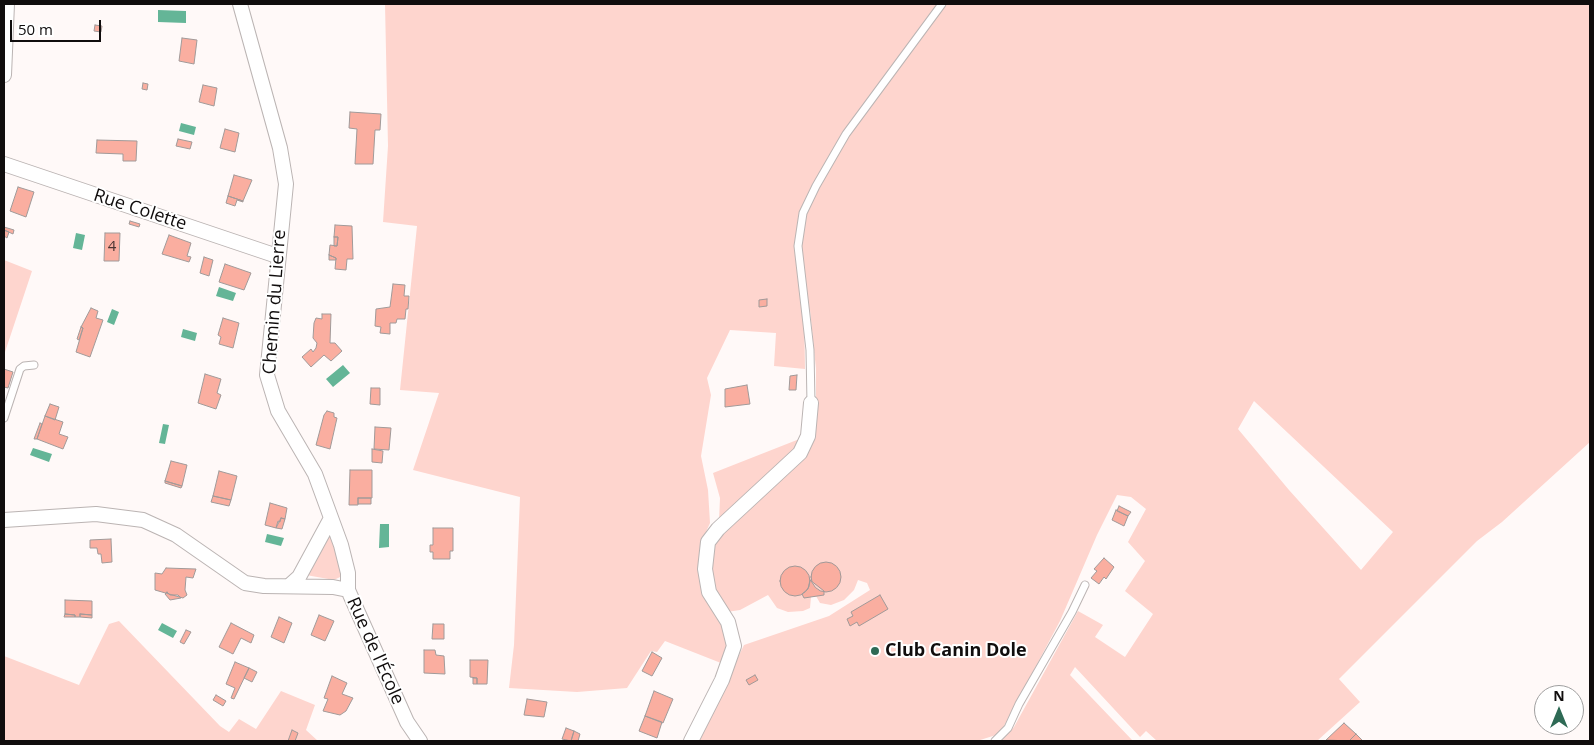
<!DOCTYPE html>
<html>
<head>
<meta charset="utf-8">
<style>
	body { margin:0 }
	#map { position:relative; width:1594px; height:745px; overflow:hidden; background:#fff9f8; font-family:"Open Sans",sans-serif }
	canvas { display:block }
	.frame { position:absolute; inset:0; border:5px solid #100d0d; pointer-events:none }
	.north { position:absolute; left:1534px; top:685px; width:50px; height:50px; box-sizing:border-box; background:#fff; border:1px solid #9f9e9e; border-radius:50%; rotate:0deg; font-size:14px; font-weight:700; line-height:20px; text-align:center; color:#100d0d }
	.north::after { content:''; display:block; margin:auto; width:18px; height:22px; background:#2e6a55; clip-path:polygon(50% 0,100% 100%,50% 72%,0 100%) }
	.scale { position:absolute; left:10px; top:20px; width:91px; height:22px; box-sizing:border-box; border:2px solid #100d0d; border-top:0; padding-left:6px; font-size:15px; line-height:18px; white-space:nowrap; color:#100d0d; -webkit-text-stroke:4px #fff; paint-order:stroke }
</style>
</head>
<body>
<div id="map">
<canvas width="1594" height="745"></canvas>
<div class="frame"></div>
<div class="north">N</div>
<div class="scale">50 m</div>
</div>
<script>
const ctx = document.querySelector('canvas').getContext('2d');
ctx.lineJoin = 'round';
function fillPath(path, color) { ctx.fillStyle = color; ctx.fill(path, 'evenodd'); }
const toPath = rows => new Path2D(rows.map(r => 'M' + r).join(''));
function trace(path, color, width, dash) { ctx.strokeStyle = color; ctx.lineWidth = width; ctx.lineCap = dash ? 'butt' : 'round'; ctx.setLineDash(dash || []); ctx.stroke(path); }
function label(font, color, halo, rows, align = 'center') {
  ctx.font = font + ' "Open Sans",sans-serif'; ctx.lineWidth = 4; ctx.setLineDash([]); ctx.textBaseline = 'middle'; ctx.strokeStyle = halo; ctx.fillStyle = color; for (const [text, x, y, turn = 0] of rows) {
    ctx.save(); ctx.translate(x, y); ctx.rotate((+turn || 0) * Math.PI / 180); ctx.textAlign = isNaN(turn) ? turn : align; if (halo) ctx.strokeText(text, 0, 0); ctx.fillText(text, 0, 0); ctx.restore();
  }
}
const green = toPath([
	[385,4,1590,4,1590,442,1502,522,1477,541,1339,679,1360,702,1317,741,1157,741,1146,731,1140,737,1075,667,1070,675,1133,741,1001,741,1014,727,1078,611,1103,625,1095,637,1125,657,1153,614,1125,591,1145,561,1128,542,1146,509,1131,497,1117,495,1097,535,1060,621,1004,726,996,735,977,741,697,741,744,645,829,616,870,590,867,583,858,580,854,590,844,600,831,605,820,603,816,596,811,597,810,608,803,611,788,612,777,608,768,595,740,610,727,612,712,588,709,554,716,537,811,447,816,427,816,369,810,310,804,310,805,369,774,366,776,333,730,330,707,378,711,395,701,456,708,490,710,523,701,543,701,579,704,591,724,621,729,638,730,649,726,665,665,641,657,652,651,651,627,688,577,692,509,688,514,645,520,497,413,470,439,393,400,390,417,226,383,222,388,146],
	[1254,401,1393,532,1361,570,1289,490,1238,429],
	[4,260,32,271,4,355],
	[802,438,796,449,719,521,720,498,713,473],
	[328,532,332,533,341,570,340,577,334,580,306,575],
	[119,621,220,726,229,732,239,719,256,729,281,691,315,705,306,730,318,741,4,741,4,656,79,685,109,624]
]);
const water = toPath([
	[158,10,186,11,186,23,158,22],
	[181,123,196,127,194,135,179,131],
	[76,233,85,235,82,250,73,248],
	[219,287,236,293,233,301,216,296],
	[112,309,119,312,114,325,107,322],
	[183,329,197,333,195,341,181,337],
	[343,365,350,373,333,387,326,379],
	[163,424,169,425,165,444,159,443],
	[33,448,52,454,49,462,30,455],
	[380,524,389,524,389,547,379,548],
	[267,534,284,538,281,546,265,542],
	[162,623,177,631,173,638,158,630]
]);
const building = toPath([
	[95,25,102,26,101,32,94,31,95,25],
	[182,38,197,40,194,64,179,61,182,38],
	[143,83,148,84,147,90,142,89,143,83],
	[203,85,217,88,214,106,199,102,203,85],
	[350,112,381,114,380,130,375,130,373,164,355,164,357,129,349,128,350,112],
	[225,129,239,133,235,152,220,148,225,129],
	[178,139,192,142,190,149,176,146,178,139],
	[97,140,137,141,136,161,123,161,123,154,96,153,97,140],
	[234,175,252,180,243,201,228,196,234,175],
	[18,187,34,192,26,217,10,211,18,187],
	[228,196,243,201,243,202,237,200,235,206,226,203,228,196],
	[130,221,140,224,139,227,129,224,130,221],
	[335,225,352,226,353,259,347,259,346,270,335,269,336,258,329,255,330,245,337,246,338,237,334,237,335,225],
	[4,227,14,230,13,234,4,230,4,227],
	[4,230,9,232,7,238,4,236,4,230],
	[105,233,120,233,119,261,104,261,105,233],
	[169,235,191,243,187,256,191,257,189,262,162,254,169,235],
	[334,237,338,237,337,246,334,246,334,237],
	[329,255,336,258,336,260,329,260,329,255],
	[204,257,213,260,209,276,200,273,204,257],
	[225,264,251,273,244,290,219,282,225,264],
	[393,284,405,285,404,296,409,296,408,309,406,309,405,319,397,319,396,323,390,323,390,334,380,333,381,327,375,326,376,309,390,307,393,284],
	[767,299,767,306,759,307,759,300,767,299],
	[91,308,98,311,96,318,103,320,90,357,76,352,83,328,81,327,91,308],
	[322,314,331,314,330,343,335,343,342,351,331,361,324,355,311,367,302,357,311,349,313,352,316,348,317,343,313,338,314,323,316,318,322,319,322,314],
	[223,318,239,323,233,348,219,344,221,337,218,335,223,318],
	[81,327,83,328,79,340,77,339,81,327],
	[4,369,13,372,8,388,4,387,4,369],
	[205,374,221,379,217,393,221,395,216,409,198,403,205,374],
	[797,375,796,390,789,390,790,376,797,375],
	[747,385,750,404,725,407,725,389,747,385],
	[371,388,380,388,380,405,370,404,371,388],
	[50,404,59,407,55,420,45,416,50,404],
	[327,411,334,413,334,417,337,418,330,449,316,445,324,415,327,411],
	[45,416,63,422,59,434,68,437,63,449,37,439,45,416],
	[40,423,42,424,37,439,34,439,40,423],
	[375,427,391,428,389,450,374,449,375,427],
	[372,449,383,451,382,463,372,462,372,449],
	[171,461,187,465,182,486,165,481,171,461],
	[350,470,372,470,372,498,358,498,358,505,349,505,350,470],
	[219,471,237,476,231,500,213,496,219,471],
	[165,481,182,486,181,488,165,483,165,481],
	[213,496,231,500,229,506,211,502,213,496],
	[358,498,371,498,371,504,358,504,358,498],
	[270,503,287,508,285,519,281,518,280,522,278,521,276,528,265,525,270,503],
	[1119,506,1131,512,1128,516,1117,511,1119,506],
	[1116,510,1128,516,1124,526,1112,520,1116,510],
	[281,518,285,519,282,529,276,528,281,518],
	[433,528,453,528,453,551,450,551,450,559,433,559,433,552,430,552,430,545,433,545,433,528],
	[111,539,112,562,102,563,101,554,98,554,97,548,90,548,90,540,111,539],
	[1104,558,1114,567,1106,579,1104,577,1099,584,1091,578,1097,571,1094,569,1104,558],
	'811 577a15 15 0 1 1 30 0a15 15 0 1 1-30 0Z',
	'780 581a15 15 0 1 1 30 0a15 15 0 1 1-30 0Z',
	[166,568,196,569,193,578,186,577,185,590,187,595,183,598,155,590,155,573,162,574,166,568],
	[810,580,824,591,824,595,804,598,802,594,808,589,810,580],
	[167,592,170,595,178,595,181,598,170,600,165,594,167,592],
	[880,595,888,609,859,626,857,622,850,626,847,619,853,616,851,612,880,595],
	[65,600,92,601,92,615,80,614,80,617,75,617,75,615,65,614,65,600],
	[65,614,75,615,75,617,64,617,65,614],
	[80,614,92,615,92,618,80,617,80,614],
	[319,615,334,621,325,641,311,635,319,615],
	[279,617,292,623,284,643,271,637,279,617],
	[231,623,254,635,251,643,241,638,233,654,219,647,231,623],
	[433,624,444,624,444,639,432,639,433,624],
	[186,630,191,632,184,644,180,642,186,630],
	[424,650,435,650,436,655,444,656,445,674,424,673,424,650],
	[652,652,662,658,652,676,642,671,652,652],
	[470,660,488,660,487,684,477,684,477,678,470,677,470,660],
	[235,662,249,668,234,699,231,698,235,688,226,684,235,662],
	[249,668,257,672,252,682,244,678,249,668],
	[755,675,758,680,749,685,746,680,755,675],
	[332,676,347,683,342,694,353,698,346,711,340,715,323,711,328,699,324,698,332,676],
	[473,678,477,678,477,684,473,684,473,678],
	[654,691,673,699,663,723,645,716,654,691],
	[216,695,226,701,223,706,213,700,216,695],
	[527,699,547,702,544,717,524,715,527,699],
	[645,716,662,722,657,738,639,731,645,716],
	[1344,723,1356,734,1349,741,1326,740,1344,723],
	[566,728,574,731,571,741,562,739,566,728],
	[292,730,298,733,295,741,288,741,292,730],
	[574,731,580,734,578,741,571,741,574,731],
	[1356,734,1363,741,1349,741,1356,734]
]);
const lane = toPath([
	[811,403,810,350,798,246,803,213,816,186,846,134,942,4],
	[4,418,20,369,24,366,34,365],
	[995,741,1008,728,1019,704,1072,612,1085,585]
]);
const street = toPath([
	[240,4,280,148,286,184,267,375,278,411,315,474,341,545,348,573,348,590],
	[4,75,7,4],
	[4,164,277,256],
	[4,520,96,514,143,520,176,535,245,583,264,586,333,587,348,590,407,722,420,741],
	[289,586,299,577,331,518],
	[691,741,722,680,734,646,728,622,709,592,705,569,708,542,718,529,800,453,808,436,811,403]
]);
const markers = [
	[875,651,5,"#2e6a55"]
];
const numberNames = [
	["4",112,247]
];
const streetNames = [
	["Rue Colette",140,210,18],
	["Chemin du Lierre",275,302,-86],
	["Rue de l'École",375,651,66]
];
const poiNames = [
	["Club Canin Dole",885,651]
];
fillPath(green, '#fed5ce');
fillPath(water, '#64b597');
fillPath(building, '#faaea0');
trace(building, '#a19a99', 1);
trace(lane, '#bbb4b3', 9);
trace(street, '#bbb4b3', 16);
trace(lane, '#fff', 7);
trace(street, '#fff', 14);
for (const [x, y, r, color] of markers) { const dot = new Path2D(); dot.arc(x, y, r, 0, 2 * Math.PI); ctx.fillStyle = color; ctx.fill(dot); trace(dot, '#fff', 2); }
label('15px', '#4a3532', null, numberNames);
label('18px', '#100d0d', '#fff', streetNames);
label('bold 18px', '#100d0d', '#fff', poiNames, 'left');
</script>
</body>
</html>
